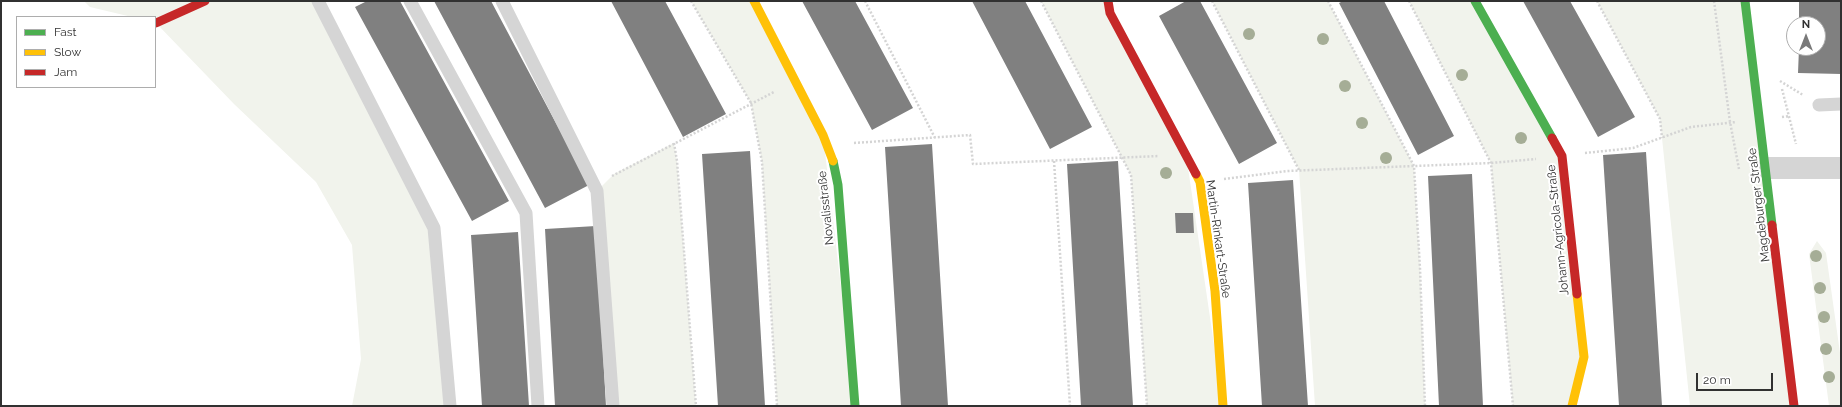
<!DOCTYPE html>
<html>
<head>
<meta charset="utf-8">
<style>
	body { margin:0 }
	#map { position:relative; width:1842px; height:407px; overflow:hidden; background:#fff; font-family:Raleway,sans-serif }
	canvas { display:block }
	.frame { position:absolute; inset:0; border:2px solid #313131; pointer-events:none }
	.legend { position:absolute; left:16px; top:16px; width:140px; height:72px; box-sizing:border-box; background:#fff; border:1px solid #adadad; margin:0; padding:5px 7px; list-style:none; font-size:12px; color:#313131 }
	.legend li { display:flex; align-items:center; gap:8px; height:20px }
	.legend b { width:20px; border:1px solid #adadad }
	.north { position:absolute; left:1786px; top:16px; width:40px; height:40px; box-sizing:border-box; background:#fff; border:1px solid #adadad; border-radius:50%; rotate:0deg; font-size:11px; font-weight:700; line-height:16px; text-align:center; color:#313131 }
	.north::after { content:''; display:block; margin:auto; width:14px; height:18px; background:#797979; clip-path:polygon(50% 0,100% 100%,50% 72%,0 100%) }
	.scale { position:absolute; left:1696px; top:373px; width:77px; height:18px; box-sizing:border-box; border:2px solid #313131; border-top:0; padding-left:5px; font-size:12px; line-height:14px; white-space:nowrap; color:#313131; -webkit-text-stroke:3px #fff; paint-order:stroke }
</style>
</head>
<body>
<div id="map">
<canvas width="1842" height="407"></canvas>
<div class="frame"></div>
<ul class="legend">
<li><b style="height:5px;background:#4caf50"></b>Fast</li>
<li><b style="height:5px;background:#ffc107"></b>Slow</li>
<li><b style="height:5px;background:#c62828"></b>Jam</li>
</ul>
<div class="north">N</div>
<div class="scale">20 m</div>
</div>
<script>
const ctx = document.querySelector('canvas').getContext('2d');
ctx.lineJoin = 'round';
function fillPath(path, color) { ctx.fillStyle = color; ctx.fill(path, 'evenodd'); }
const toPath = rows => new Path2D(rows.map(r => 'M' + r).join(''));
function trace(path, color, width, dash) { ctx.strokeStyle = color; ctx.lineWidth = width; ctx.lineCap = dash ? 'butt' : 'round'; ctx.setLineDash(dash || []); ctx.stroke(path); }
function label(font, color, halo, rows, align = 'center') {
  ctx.font = font + ' Raleway,sans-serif'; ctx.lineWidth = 4; ctx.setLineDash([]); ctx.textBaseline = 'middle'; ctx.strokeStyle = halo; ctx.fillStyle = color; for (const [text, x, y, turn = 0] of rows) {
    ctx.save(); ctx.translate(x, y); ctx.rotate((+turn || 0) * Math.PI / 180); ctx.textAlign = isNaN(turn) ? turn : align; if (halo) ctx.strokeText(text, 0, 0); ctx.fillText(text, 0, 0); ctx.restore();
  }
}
const green = toPath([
	[84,1,318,1,434,228,447,406,352,406,361,359,352,245,316,182,234,104,156,23,155,17,132,17,90,7],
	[691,1,754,1,823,135,855,406,777,406,762,162,751,103],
	[1041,1,1108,1,1186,154,1223,406,1147,406,1131,175],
	[1212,1,1328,1,1414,166,1420,268,1425,406,1315,406,1299,170],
	[1409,1,1475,1,1562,156,1584,357,1572,406,1513,406,1491,163],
	[1597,1,1745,1,1794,406,1690,406,1660,119],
	[674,143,677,161,696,406,613,406,597,191,614,174],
	[1817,241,1826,253,1841,360,1841,406,1829,406,1809,254]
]);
const building = toPath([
	[367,1,400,1,509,201,472,221,355,7],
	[434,1,491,1,589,185,545,208],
	[611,1,665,1,726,114,683,137],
	[802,1,855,1,913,108,872,130],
	[972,1,1025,1,1092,127,1050,149],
	[1186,1,1200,1,1277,143,1239,164,1159,16],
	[1343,1,1384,1,1454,136,1418,155,1339,3],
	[1523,1,1570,1,1635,117,1598,137],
	[1799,1,1841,1,1841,74,1798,73,1799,48,1818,48,1818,24,1799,24],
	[932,144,948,406,901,406,885,147],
	[750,151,765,406,718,406,702,154],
	[1646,152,1662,406,1619,406,1603,155],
	[1118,161,1133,406,1081,406,1067,164],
	[1472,174,1483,406,1439,406,1428,176],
	[1293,180,1308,406,1262,406,1248,183],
	[1175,213,1193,213,1194,233,1176,233],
	[596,226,606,406,555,406,545,229],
	[518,232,529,406,482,406,471,235]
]);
const path = toPath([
	[691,1,751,103,762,162,777,406],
	[865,1,935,138],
	[1041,1,1131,175,1147,406],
	[1212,1,1299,170],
	[1328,1,1414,166,1420,268,1425,406],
	[1409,1,1491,163,1513,406],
	[1597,1,1660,119,1662,138],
	[1714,1,1730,122,1739,169],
	[1780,81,1803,95],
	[1782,89,1796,144],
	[1782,117,1789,116],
	[674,143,677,161,696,406],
	[854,143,970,135,973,164,1159,156],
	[1585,153,1633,148,1691,127,1736,122],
	[1054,161,1070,406],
	[612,176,774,92],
	[1224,179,1287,171,1491,163,1536,159]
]);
const lane = toPath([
	[318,1,434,228,450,406],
	[410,1,526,213,538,406],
	[502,1,597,191,613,406],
	[1819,105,1841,104]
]);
const street = toPath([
	[1767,168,1841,168]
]);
const fast = toPath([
	[1475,1,1552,138],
	[1745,1,1772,225],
	[833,161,838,185,855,406]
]);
const slow = toPath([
	[754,1,823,135,833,161],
	[1196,174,1200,182,1215,291,1223,406],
	[1572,406,1584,357,1577,294]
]);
const jam = toPath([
	[1108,1,1110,13,1196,174],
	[156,23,205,1],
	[1552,138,1562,156,1577,294],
	[1772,225,1794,406]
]);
const trees = [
	[1249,34],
	[1323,39],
	[1462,75],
	[1345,86],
	[1362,123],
	[1521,138],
	[1386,158],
	[1166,173],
	[1816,256],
	[1820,288],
	[1824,317],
	[1826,349],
	[1829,377]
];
const streetNames = [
	["Magdeburger Straße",1759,205,-97],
	["Novalisstraße",826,208,-96],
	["Johann-Agricola-Straße",1558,230,-96],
	["Martin-Rinkart-Straße",1218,239,82]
];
fillPath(green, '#f1f3ec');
fillPath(building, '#808080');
trace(path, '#d4d4d4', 2.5, [2, 2]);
trace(lane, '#d5d5d5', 13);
trace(street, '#d5d5d5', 22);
trace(fast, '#4caf50', 9);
trace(slow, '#ffc107', 9);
trace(jam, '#c62828', 9);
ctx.fillStyle = '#a5ad96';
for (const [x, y] of trees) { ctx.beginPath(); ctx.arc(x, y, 6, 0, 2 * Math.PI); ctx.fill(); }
label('12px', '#313131', '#fff', streetNames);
</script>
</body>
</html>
